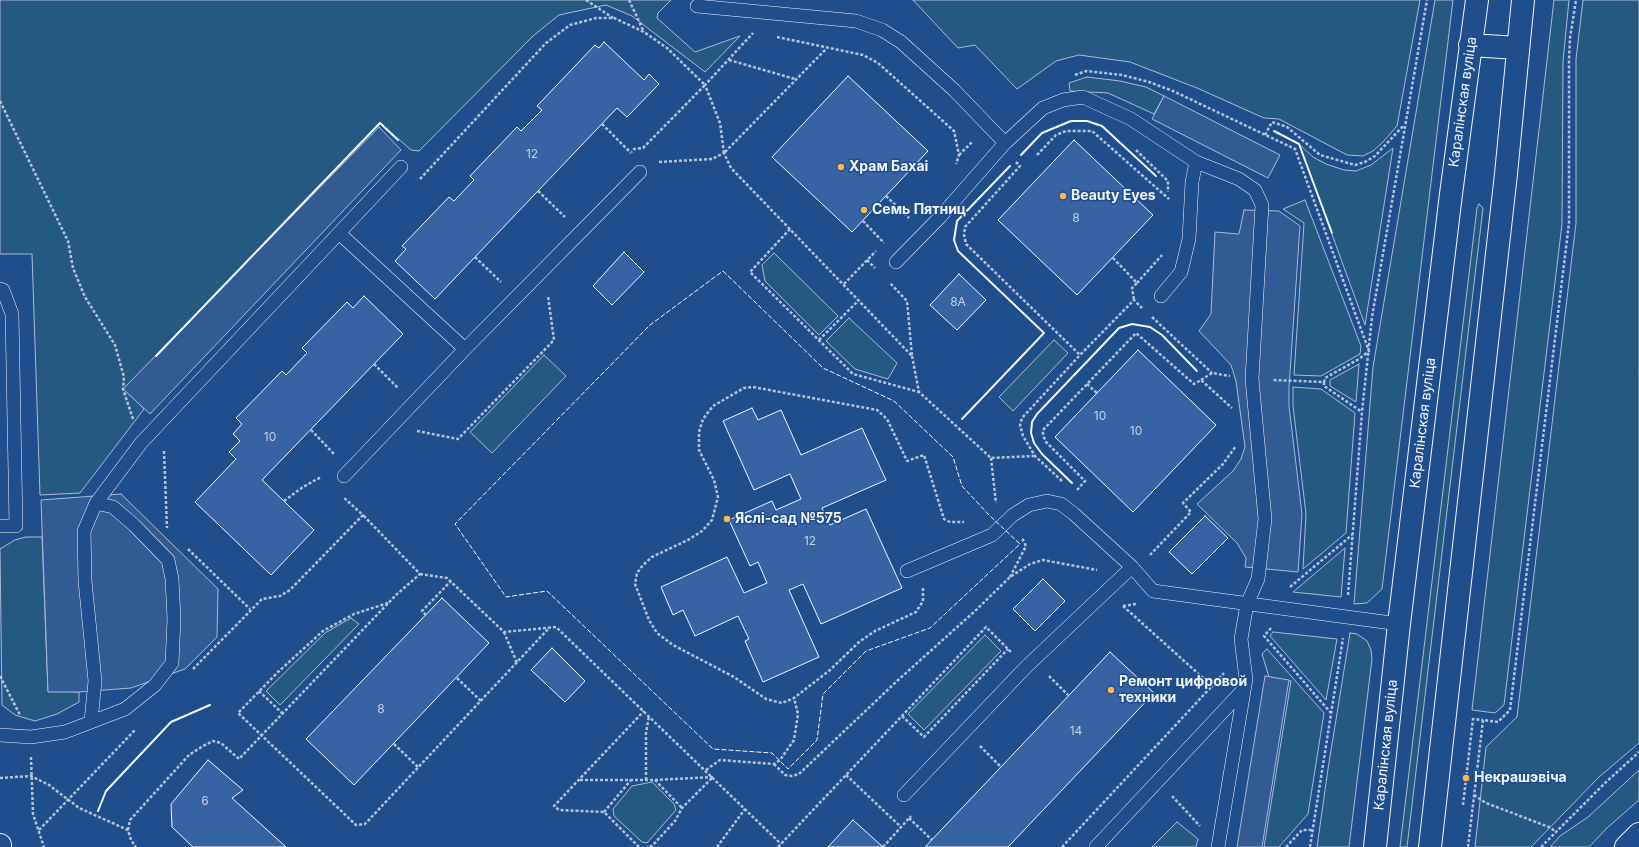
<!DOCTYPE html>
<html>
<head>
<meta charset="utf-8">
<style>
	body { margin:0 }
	canvas { display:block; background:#1f4e8c }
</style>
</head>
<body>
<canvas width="1639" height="847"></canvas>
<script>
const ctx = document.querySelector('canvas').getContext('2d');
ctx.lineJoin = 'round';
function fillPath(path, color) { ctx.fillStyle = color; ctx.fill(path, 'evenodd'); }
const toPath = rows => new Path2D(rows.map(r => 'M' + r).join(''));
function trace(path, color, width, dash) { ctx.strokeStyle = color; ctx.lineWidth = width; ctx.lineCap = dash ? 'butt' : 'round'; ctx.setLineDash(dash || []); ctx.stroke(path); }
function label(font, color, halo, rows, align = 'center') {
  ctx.font = font + ' Inter,sans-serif'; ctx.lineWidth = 3; ctx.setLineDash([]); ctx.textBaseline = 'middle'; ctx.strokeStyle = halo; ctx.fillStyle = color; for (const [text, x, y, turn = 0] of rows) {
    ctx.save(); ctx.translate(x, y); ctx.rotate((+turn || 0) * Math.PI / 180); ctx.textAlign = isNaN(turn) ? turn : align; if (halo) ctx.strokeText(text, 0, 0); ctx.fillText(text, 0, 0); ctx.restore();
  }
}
const green = toPath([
	[0,0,671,0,658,13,657,18,695,52,740,36,705,72,632,16,606,5,559,15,533,36,419,151,411,150,380,123,124,389,144,409,80,493,40,495,32,254,0,254,0,0],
	[913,0,1420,0,1397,126,1383,142,1373,151,1363,156,1347,155,1279,119,1264,118,1197,88,1130,62,1079,55,1067,58,1056,61,1017,89,975,45,958,48,913,0],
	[1435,0,1453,0,1382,589,1367,603,1354,604,1373,367,1435,0],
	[1554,0,1569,0,1563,61,1562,224,1504,705,1495,713,1472,710,1554,0],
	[1583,0,1639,0,1639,743,1599,777,1531,847,1475,847,1486,747,1517,717,1576,223,1576,59,1583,0],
	[1087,77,1120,81,1146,87,1164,96,1154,114,1108,93,1070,91,1069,83,1087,77],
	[1299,144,1313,157,1326,164,1344,170,1356,171,1371,165,1393,148,1365,325,1299,144],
	[1305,200,1361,346,1360,354,1321,376,1294,375,1304,223,1283,209,1305,200],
	[1479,204,1483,208,1407,847,1400,847,1477,208,1479,204],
	[774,253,838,316,819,335,765,281,762,265,774,253],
	[849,318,897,363,888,379,855,369,826,341,849,318],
	[1054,340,1068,353,1013,411,999,397,1054,340],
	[544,355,566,376,492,453,470,432,544,355],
	[1359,364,1356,402,1330,386,1330,380,1359,364],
	[1293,387,1321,389,1355,413,1346,533,1303,569,1306,514,1293,406,1293,387],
	[26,537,42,537,48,691,79,692,79,702,57,714,35,721,15,715,2,705,0,549,15,540,26,537],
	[1345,548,1341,597,1293,592,1345,548],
	[351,618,359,624,280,705,266,691,325,633,351,618],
	[1273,632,1337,639,1326,700,1270,636,1273,632],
	[1350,633,1357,634,1367,641,1371,650,1372,659,1349,847,1317,847,1328,769,1350,633],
	[985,635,1001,651,924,730,908,714,985,635],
	[1267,649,1324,713,1308,814,1279,847,1264,847,1291,681,1269,677,1262,654,1267,649],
	[1639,770,1639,800,1607,828,1589,847,1550,847,1560,836,1588,817,1639,770],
	[652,782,674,804,676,810,647,843,642,842,614,816,613,809,632,786,652,782],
	[1177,822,1198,839,1196,847,1152,847,1177,822]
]);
const parking = toPath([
	[1164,96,1280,155,1268,178,1152,119,1164,96],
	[379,127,401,150,150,414,123,389,379,127],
	[1244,210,1279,211,1300,226,1289,387,1289,406,1302,514,1298,572,1245,567,1246,558,1237,543,1197,504,1233,471,1241,459,1245,447,1236,381,1231,365,1199,331,1211,314,1215,232,1239,234,1244,210],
	[121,494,218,589,217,637,185,669,131,688,79,692,48,692,41,500,121,494],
	[1265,676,1289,680,1262,847,1237,847,1265,676]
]);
const building = toPath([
	[604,42,644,80,649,74,659,84,627,117,617,108,435,299,395,261,406,249,402,246,449,197,454,201,474,180,470,176,517,127,521,131,542,110,537,106,595,45,599,48,604,42],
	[848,76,928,151,852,232,772,157,848,76],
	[1074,140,1153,215,1077,295,998,220,1074,140],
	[624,252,644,272,612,305,593,286,624,252],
	[959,274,986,300,957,330,930,305,959,274],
	[364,296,403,334,262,480,314,530,271,575,195,502,236,459,229,452,240,441,233,434,242,424,236,418,282,371,286,375,307,353,302,348,347,302,353,308,364,296],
	[1138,350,1216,425,1133,512,1055,437,1138,350],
	[752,408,758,420,781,410,801,455,862,428,886,480,822,508,830,525,866,509,902,588,821,624,803,584,789,590,819,657,763,682,745,641,749,639,738,616,695,636,683,610,673,615,661,587,727,557,744,593,767,583,758,562,750,566,729,520,772,501,776,510,801,499,790,474,754,490,723,421,752,408],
	[1205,516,1228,538,1192,574,1169,552,1205,516],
	[1043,579,1065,601,1035,631,1013,609,1043,579],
	[442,598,489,643,354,785,306,739,442,598],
	[552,648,585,681,565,702,531,670,552,648],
	[1110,652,1154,693,1008,847,925,847,1110,652],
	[208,760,243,790,232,798,286,847,193,847,172,827,171,804,208,760],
	[853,820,883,847,828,847,853,820]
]);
const path = toPath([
	[586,0,613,18],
	[629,0,644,32],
	[777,37,863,55,878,63,954,131,959,155,956,164],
	[729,60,795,79],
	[1075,75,1086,71,1122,75,1149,82,1173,91,1295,149,1369,351,1359,359,1325,378,1324,382,1273,380],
	[0,101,68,241,73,268,85,297,115,345,124,377,123,389,133,419],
	[602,124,631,153],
	[1265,135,1272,122,1287,127,1320,155,1355,165,1365,162,1375,156,1404,125],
	[1136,150,1168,181,1168,192],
	[725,152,826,49],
	[724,153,720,123,705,85,753,33],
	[959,155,973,141],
	[1037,155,1056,135,1066,131,1092,131,1169,199],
	[659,162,712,159,724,153,731,168,912,356,907,301,890,283],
	[1016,162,1020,166,965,227,964,235,966,244,1080,355,1134,300,1142,308],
	[420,179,546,43,570,25,596,18,614,18,644,32,667,48,705,85,643,148,634,149,632,152],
	[538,191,565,217],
	[886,196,909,218],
	[863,221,884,243],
	[790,229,750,272,853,374,919,392],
	[475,257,501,282],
	[1113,258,1137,283,1132,288,1134,300],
	[867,260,875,268],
	[1137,283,1162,255],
	[844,284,876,251],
	[1152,317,1212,373],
	[819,340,859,300],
	[912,356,919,392,991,458,1034,456],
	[374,364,398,388],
	[1201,380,1212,373,1230,376],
	[1324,382,1324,386,1362,412],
	[1087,384,1097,393],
	[311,430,335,455],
	[417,431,458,439,554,340,548,296],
	[164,451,167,528],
	[991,458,996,503],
	[1062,481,1035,456,1023,436,1020,425,1022,418,1080,355],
	[1077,490,1085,481,1046,442,1043,435,1043,430,1136,333,1194,384,1201,380,1232,408],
	[284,501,303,487,321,477],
	[188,549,250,609],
	[1150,555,1191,512,1183,503,1223,464,1236,446],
	[420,574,447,578,504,632,556,627,781,844],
	[1010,577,1026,546,1022,538],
	[1290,587,1352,535],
	[923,588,923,601,916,612,875,631,859,642,830,670,794,698,782,703,766,699,734,677,673,645,657,633,649,620,635,584,637,573,643,565,652,557,688,540,702,531,712,520,718,497,714,480,699,450,699,432,703,419,713,406,744,388,753,387,877,410,887,419,907,461,924,455,944,519,950,522,964,522],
	[1348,595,1362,412,1372,317,1427,0],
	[388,603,354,614,323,631,278,672,238,713,356,825,365,824,550,627],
	[1123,606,1212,686,1224,673],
	[1123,606,1136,604],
	[426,615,422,611,451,581],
	[1271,628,1264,636,1331,713],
	[504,632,517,663],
	[193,669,262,599,280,596,290,590,363,515,343,497],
	[0,676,20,715],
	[1049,676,1068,695],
	[457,678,481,701],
	[259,691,283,714],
	[902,716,924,737,1008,649],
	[394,744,419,768],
	[980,746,1001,767],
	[31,757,33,814,44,847],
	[774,764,785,775,792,776,799,774,897,681,975,611,1010,577,1030,564,1043,560,1097,570],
	[706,770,720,760,774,764,780,760,794,740,798,714,794,698],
	[846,775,901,827],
	[0,778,31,776,49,785,79,808,128,830,131,840,136,847],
	[580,780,654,780,713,777,682,808,675,821,652,846,647,847],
	[646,780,646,733,649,716],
	[655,780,682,808],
	[1474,795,1486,803,1549,827,1555,831],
	[1172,796,1200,826],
	[1463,805,1473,719,1483,720],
	[604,812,631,780],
	[909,818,932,840],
	[39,830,136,729],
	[128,830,130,820,189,755,203,746,213,741,221,743,239,759,396,595,420,574,363,515],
	[639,847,604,812,559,810,554,806,644,711],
	[717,847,745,809],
	[778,847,986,627,1011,652],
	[883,847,911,816],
	[1062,847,1212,686,1213,687],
	[1286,847,1302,830,1313,830],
	[1310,847,1343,638],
	[1468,847,1483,720,1498,722,1510,710,1569,223,1569,60,1570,38,1576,0],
	[1541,847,1605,783,1639,752]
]);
const service = toPath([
	[697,6,856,21,882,30,901,42,954,90,1005,143],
	[339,233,401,167],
	[896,262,941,216,1005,143,1043,108,1063,100,1083,97,1131,119,1196,162,1239,179,1255,190,1262,205,1252,379,1265,519,1258,579,1247,604,1241,639,1246,679,1218,847],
	[0,289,3,290,12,314,16,526,0,526],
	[1161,296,1181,272,1189,239,1192,182,1196,162],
	[344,476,465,349,640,172],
	[907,571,992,535,1013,515,1029,505,1047,501,1061,504,1074,514,1132,567],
	[91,721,95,681,85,581,84,531,96,503,141,443,339,233,465,349],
	[0,735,31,737,65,732,125,709,155,685,172,663,174,619,172,579,168,560,134,525,113,507,96,503],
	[904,795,1026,667,1132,567,1153,591,1399,624],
	[1096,847,1244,689]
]);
const minor = toPath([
	[0,845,0,847]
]);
const secondary = toPath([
	[1470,45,1518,48],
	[1375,847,1399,624,1451,194,1477,0],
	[1430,847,1506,174,1523,0],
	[1626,847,1639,834]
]);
const fence = toPath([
	[723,271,823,368,894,401,953,457,962,486,989,515,1020,544,930,628,866,651,823,694,817,740,788,769,772,753,713,749,547,591,506,597,455,524,650,325,723,271]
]);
const wall = toPath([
	[1274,131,1299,144,1332,233],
	[1021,155,1042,133,1071,121,1087,121,1102,126,1156,176],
	[156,356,380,123,398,140],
	[962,419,1044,333,958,251,954,240,957,221,1010,166],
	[1072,483,1042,454,1034,443,1031,433,1032,422,1037,414,1119,328,1132,324,1150,327,1162,335,1197,371],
	[98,811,106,791,171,722,210,705]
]);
const markers = [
	[841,167,4,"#ffb74d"],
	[1063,196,4,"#ffb74d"],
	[864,210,4,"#ffb74d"],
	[727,519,4,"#ffb74d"],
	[1111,690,4,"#ffb74d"],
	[1466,778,4,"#ffb74d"]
];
const numberNames = [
	["12",532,154],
	["8",1076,218],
	["8А",958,302],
	["10",1100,416],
	["10",1136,431],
	["10",270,437],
	["12",810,541],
	["8",381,709],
	["14",1076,731],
	["6",205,801]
];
const streetNames = [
	["Каралінская вуліца",1463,102,-82],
	["Каралінская вуліца",1423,423,-83],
	["Каралінская вуліца",1386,745,-84]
];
const poiNames = [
	["Храм Бахаі",849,167],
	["Beauty Eyes",1071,196],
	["Семь Пятниц",872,210],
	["Яслі-сад №575",735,519],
	["Ремонт цифровой",1119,682],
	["техники",1119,698],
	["Некрашэвіча",1474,778]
];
fillPath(green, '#245a82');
trace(green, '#a8bbd7', 1);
fillPath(parking, '#305b95');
trace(parking, '#a8bbd7', 1);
fillPath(building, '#3563a3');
trace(building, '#f2f6ff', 1);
trace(service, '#f2f6ff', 14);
trace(minor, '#f2f6ff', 24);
trace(secondary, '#f2f6ff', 24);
trace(path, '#b3c4dc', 2.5, [3, 2]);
trace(service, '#1f4e8c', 13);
trace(minor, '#1f4e8c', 22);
trace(secondary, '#1f4e8c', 22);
trace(fence, '#f2f6ff', 1, [5, 2]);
trace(wall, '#f2f6ff', 2);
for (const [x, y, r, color] of markers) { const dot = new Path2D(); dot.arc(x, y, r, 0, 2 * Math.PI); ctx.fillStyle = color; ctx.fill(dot); trace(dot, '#1f4e8c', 1.5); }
label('12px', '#c3d1e8', null, numberNames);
label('14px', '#f2f6ff', '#1f4e8c', streetNames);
label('bold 14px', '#f2f6ff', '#1f4e8c', poiNames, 'left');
</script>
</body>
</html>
